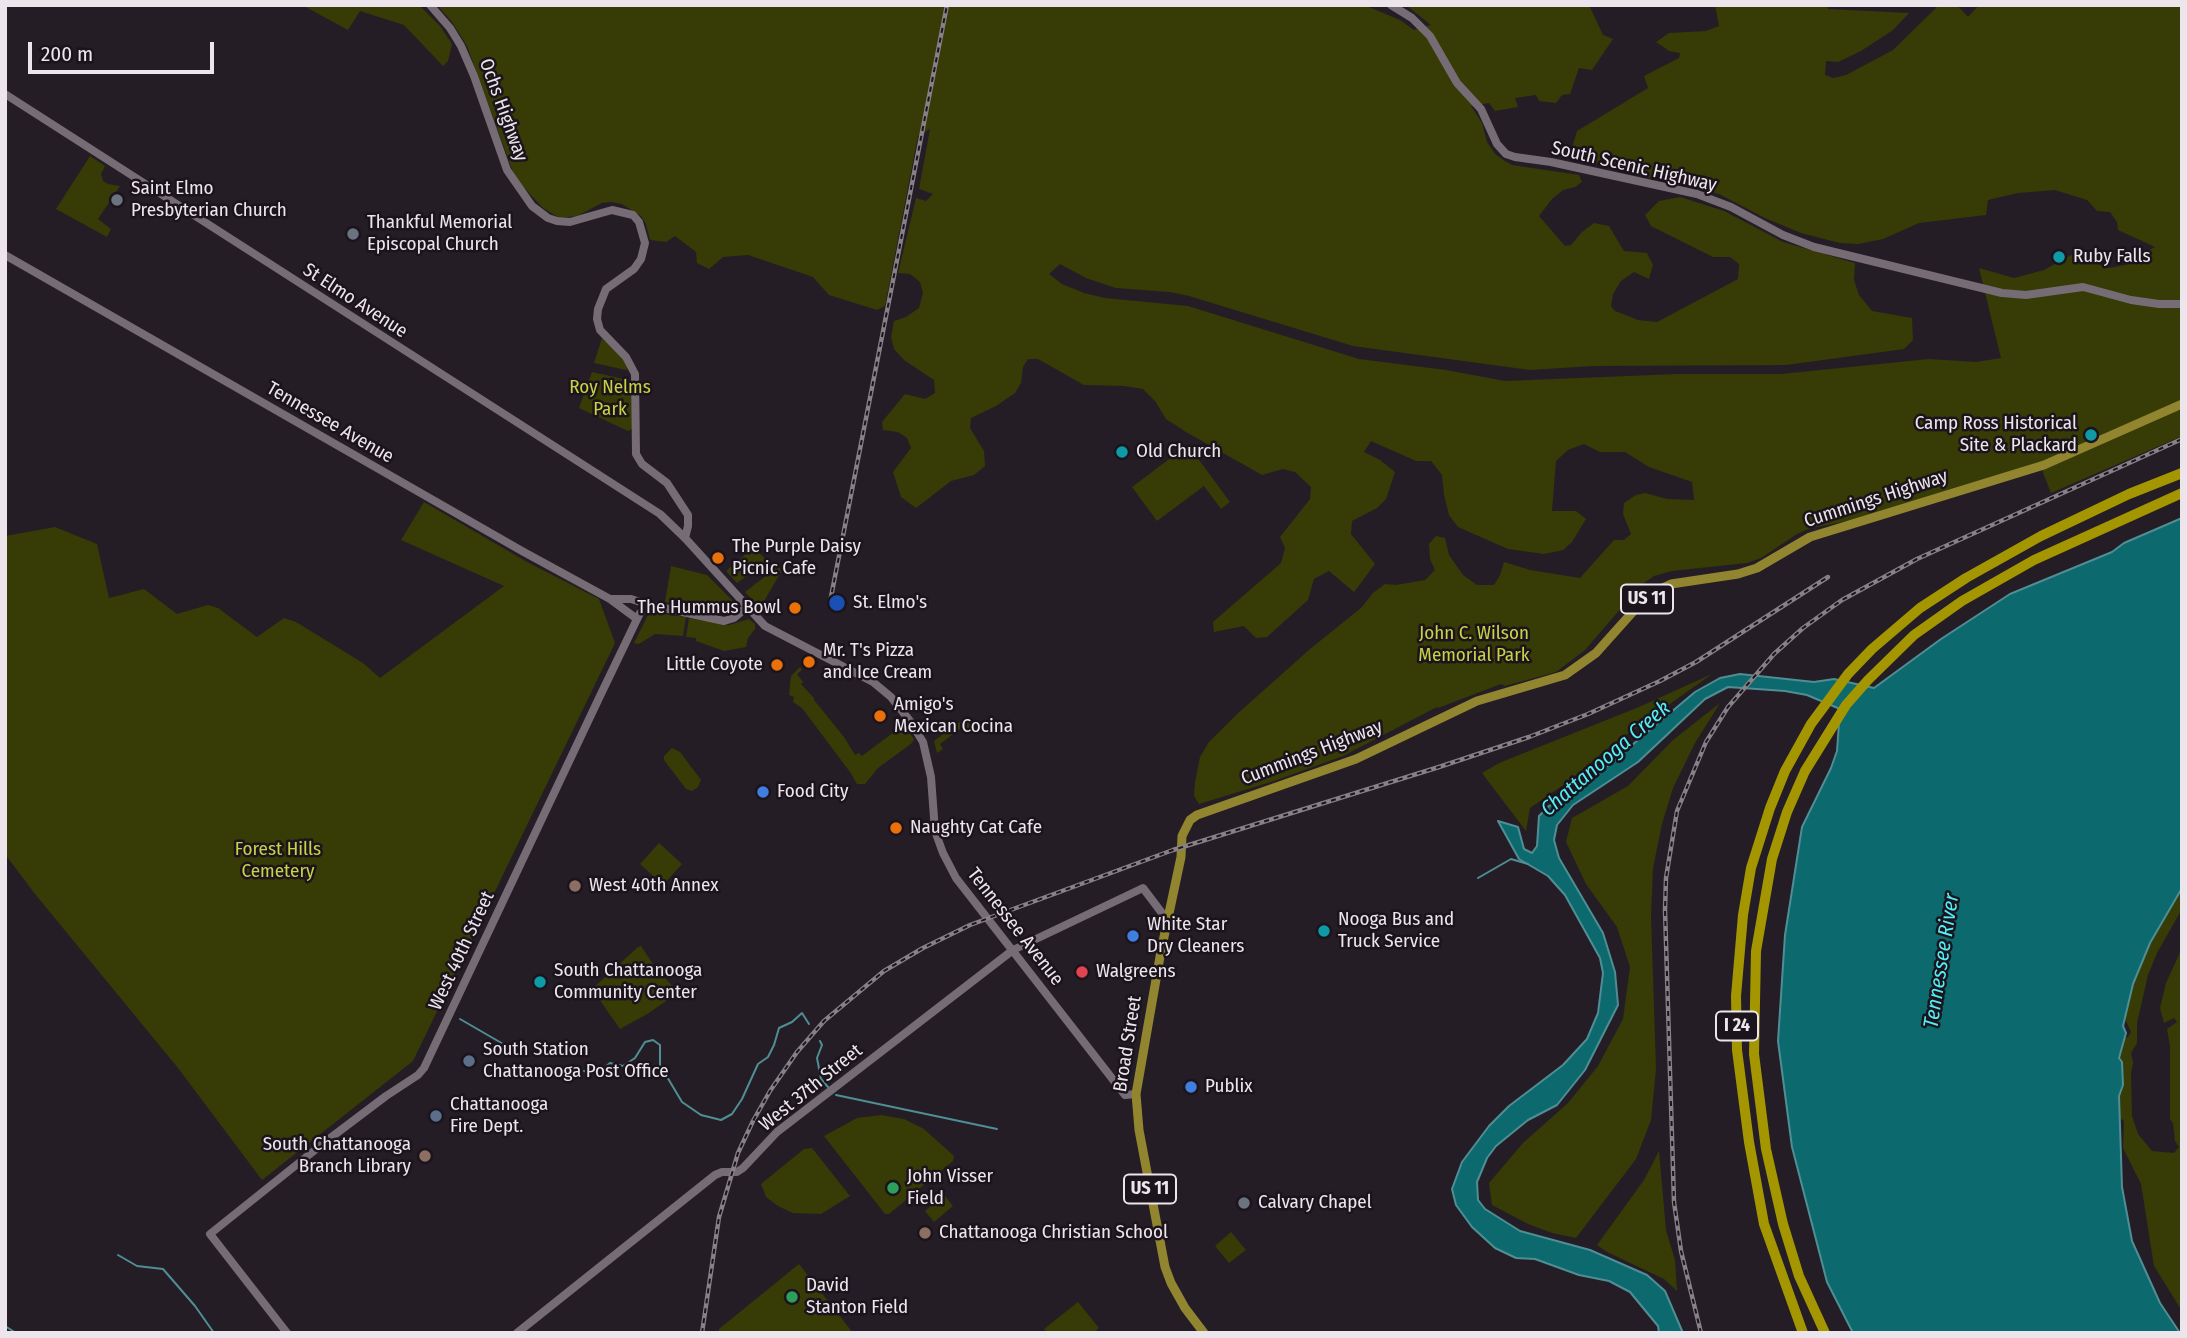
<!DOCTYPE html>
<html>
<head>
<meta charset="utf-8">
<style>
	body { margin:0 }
	#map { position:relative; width:2187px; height:1338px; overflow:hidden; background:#251d26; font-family:"Fira Sans Condensed",sans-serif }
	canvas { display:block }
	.frame { position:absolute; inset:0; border:7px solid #ece6ec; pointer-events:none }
	.scale { position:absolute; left:28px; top:42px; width:186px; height:32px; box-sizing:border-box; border:4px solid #ece6ec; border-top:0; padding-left:9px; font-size:21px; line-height:24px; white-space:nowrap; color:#ece6ec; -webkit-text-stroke:5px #1b141c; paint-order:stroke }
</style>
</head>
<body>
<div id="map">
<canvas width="2187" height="1338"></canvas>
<div class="frame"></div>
<div class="scale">200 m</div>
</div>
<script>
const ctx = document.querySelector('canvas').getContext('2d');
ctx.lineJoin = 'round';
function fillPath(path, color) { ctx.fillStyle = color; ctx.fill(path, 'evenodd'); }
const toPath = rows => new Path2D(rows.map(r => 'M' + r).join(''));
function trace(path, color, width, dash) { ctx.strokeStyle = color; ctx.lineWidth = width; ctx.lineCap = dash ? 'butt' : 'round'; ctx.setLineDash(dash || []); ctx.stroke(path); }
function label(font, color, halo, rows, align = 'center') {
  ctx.font = font + ' "Fira Sans Condensed",sans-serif'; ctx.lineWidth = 5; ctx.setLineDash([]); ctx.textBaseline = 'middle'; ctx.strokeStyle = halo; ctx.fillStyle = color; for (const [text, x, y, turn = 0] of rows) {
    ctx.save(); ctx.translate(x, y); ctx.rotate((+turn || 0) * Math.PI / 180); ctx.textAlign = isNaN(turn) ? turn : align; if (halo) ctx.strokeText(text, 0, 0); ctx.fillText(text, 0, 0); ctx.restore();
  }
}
const green = toPath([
	[302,5,419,5,440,26,452,44,448,61,443,66,404,25,360,11,348,30],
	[437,5,1364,5,1400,20,1414,30,1431,25,1406,5,1589,5,1603,35,1613,39,1592,70,1579,68,1570,94,1562,95,1556,103,1539,101,1536,95,1515,98,1518,107,1495,111,1489,103,1471,106,1482,123,1487,142,1495,154,1505,161,1512,165,1579,175,1582,182,1575,187,1563,190,1552,199,1539,216,1565,246,1571,245,1582,232,1594,223,1609,226,1624,251,1647,253,1653,265,1649,279,1634,272,1621,281,1613,294,1611,306,1615,311,1638,320,1657,322,1738,279,1739,264,1730,257,1713,257,1651,226,1645,215,1659,201,1680,197,1724,211,1783,242,1855,263,1854,280,1859,295,1872,311,1912,318,1913,340,1904,349,1786,365,1593,366,1530,370,1353,346,1189,296,1170,292,1116,288,1086,278,1060,264,1049,274,1062,284,1084,293,1105,298,1188,306,1359,359,1446,370,1505,381,1677,374,1781,374,1929,359,1976,362,2001,358,1979,268,2014,278,2044,270,2071,255,2109,268,2125,265,2155,247,2118,230,2117,222,2110,212,2097,211,2087,200,2055,190,2018,193,1988,200,1986,215,1919,223,1883,239,1858,244,1840,243,1801,233,1765,218,1719,194,1672,181,1634,175,1629,172,1630,170,1569,158,1577,131,1648,88,1644,76,1679,58,1680,53,1669,51,1656,42,1669,33,1706,31,1719,26,1715,5,1827,5,1828,9,1909,13,1893,30,1861,51,1838,62,1826,61,1825,75,1833,78,1846,75,1893,50,1939,5,1957,5,1968,17,1979,5,2182,5,2182,436,2051,493,2039,462,1866,518,1811,528,1797,534,1761,558,1747,563,1672,571,1654,576,1641,585,1585,650,1556,672,1505,686,1501,684,1438,708,1437,707,1343,756,1274,781,1199,804,1194,796,1195,782,1200,757,1209,742,1236,715,1310,649,1361,608,1373,593,1385,584,1396,585,1425,580,1435,570,1430,559,1429,544,1436,536,1445,538,1449,555,1463,575,1477,585,1494,585,1500,575,1504,562,1530,570,1580,578,1614,540,1624,540,1631,534,1623,514,1624,503,1636,495,1645,493,1667,499,1694,500,1692,482,1649,467,1625,452,1600,452,1584,444,1568,450,1556,461,1552,511,1576,511,1586,519,1572,542,1563,550,1544,554,1508,549,1458,527,1449,515,1444,495,1442,475,1431,461,1416,461,1371,441,1364,452,1380,460,1395,472,1386,499,1377,508,1352,521,1351,534,1375,564,1354,592,1329,571,1314,579,1308,600,1267,637,1256,638,1244,626,1214,632,1213,622,1281,563,1285,548,1280,537,1310,499,1311,487,1295,472,1283,469,1262,475,1186,432,1166,419,1155,401,1143,389,1124,386,1084,385,1038,359,1028,359,1023,367,1021,383,1015,393,996,406,971,418,970,428,984,451,985,466,974,475,951,481,916,508,901,497,893,472,911,448,907,438,898,432,883,430,882,422,905,394,925,399,935,393,934,380,904,360,894,349,891,337,894,321,906,317,919,308,923,293,920,282,910,274,898,273,916,198,926,201,933,194,919,189,930,129,918,136,885,306,877,310,829,295,813,277,748,255,723,257,709,269,697,263,696,252,675,236,666,242,650,240,646,224,641,216,622,204,611,202,602,203,577,216,568,217,558,217,543,208,518,181,513,172,467,46,452,22],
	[90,156,105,166,101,174,103,181,108,184,120,186,98,219,111,229,107,237,56,209],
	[602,338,625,360,629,368,626,370,594,363],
	[592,372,633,381,632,429,628,431,579,408],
	[1188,445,1230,502,1221,509,1204,486,1157,521,1132,487],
	[424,502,527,562,599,599,615,643,413,1061,262,1180,178,1068,35,894,5,854,5,536,55,527,97,544,109,598,144,589,177,614,208,605,218,608,257,637,284,618,296,622,363,663,380,678,504,586,401,540],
	[754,547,767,561,737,583,726,571],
	[671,566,707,575,732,600,735,607,733,612,728,614,665,602],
	[776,568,780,568,781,572,760,608,745,592],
	[655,613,686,617,683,636,655,634,639,644,634,643,648,615],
	[689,618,729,625,749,619,755,624,755,629,748,638,746,647,724,651,696,641,696,638,686,637],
	[800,667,802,670,797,674,803,682,801,684,814,698,814,700,844,737,855,755,859,753,862,756,898,729,894,723,898,721,901,721,914,739,912,743,878,768,865,784,857,784,850,772,802,708,793,702,794,697,789,695,791,676],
	[1712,674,1608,748,1569,781,1530,808,1526,831,1482,773,1499,763,1639,707],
	[1720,703,1695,743,1673,788,1662,824,1653,868,1651,916,1656,1069,1651,1120,1636,1159,1576,1238,1552,1233,1528,1224,1492,1205,1489,1183,1523,1143,1568,1103,1598,1066,1623,1019,1630,967,1617,927,1586,884,1566,842,1572,818,1628,786,1673,740],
	[965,718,972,725,965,731,961,728,940,744,943,749,937,753,934,741],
	[672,748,680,752,701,780,698,787,692,791,686,789,664,760,664,756],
	[659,843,682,864,663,885,640,864],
	[2182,888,2182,909,2157,953,2148,975,2137,1023,2137,1043,2131,1053,2133,1062,2131,1074,2132,1116,2138,1134,2152,1151,2174,1153,2179,1147,2175,1141,2173,1123,2170,1119,2170,1046,2167,1029,2177,1022,2174,1018,2164,1023,2160,1008,2166,983,2182,948,2182,1311,2154,1266,2141,1184,2123,1148,2124,1121,2120,1118,2119,1096,2123,1085,2122,1062,2118,1058,2122,1052,2123,1039,2128,1037,2131,1032,2125,1019,2133,984,2150,943],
	[641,946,655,967,677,991,676,994,649,1013,620,1029,592,989,638,947],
	[881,1115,904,1119,924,1129,954,1156,953,1161,889,1214,885,1214,824,1136,857,1118],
	[812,1148,850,1196,821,1214,793,1213,778,1206,766,1197,761,1184,804,1149],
	[1659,1151,1666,1230,1675,1260,1677,1291,1664,1279,1607,1252,1597,1245,1644,1180],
	[944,1195,953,1206,934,1222,925,1211],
	[1231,1232,1246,1250,1229,1263,1215,1246],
	[799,1264,853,1333,719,1333,719,1329],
	[1078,1302,1099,1328,1093,1333,1048,1333,1044,1329]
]);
const water = toPath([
	[2182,518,2182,888,2150,943,2133,984,2123,1026,2126,1033,2119,1058,2122,1062,2123,1085,2119,1096,2122,1187,2132,1241,2160,1303,2180,1333,1853,1333,1827,1282,1792,1147,1778,1041,1785,935,1802,827,1831,768,1837,751,1840,709,1807,695,1785,691,1728,687,1705,699,1638,762,1573,805,1557,825,1554,840,1559,858,1603,933,1615,972,1618,1005,1585,1070,1557,1105,1528,1120,1496,1146,1487,1158,1477,1182,1478,1200,1485,1209,1520,1231,1590,1250,1647,1275,1665,1291,1683,1333,1659,1333,1658,1326,1630,1292,1609,1281,1579,1275,1535,1259,1516,1258,1495,1248,1472,1227,1456,1205,1452,1189,1462,1162,1489,1126,1509,1106,1563,1065,1587,1039,1598,1013,1603,973,1600,958,1565,895,1548,876,1519,859,1498,821,1518,827,1524,849,1532,853,1537,846,1539,816,1549,806,1594,777,1695,692,1720,678,1740,674,1814,682,1834,679,1874,688,1941,639,2010,594,2112,552,2124,543,2182,518]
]);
const stream = toPath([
	[1478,878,1511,859,1528,864],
	[460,1019,517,1052],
	[820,1041,822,1045,817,1058,821,1079,828,1087],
	[584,1071,597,1074,610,1063,623,1066,635,1058,645,1042,653,1040,660,1045,660,1065,682,1102,701,1115,721,1120,732,1114,742,1099,758,1064,768,1057,774,1045,779,1028,792,1022,802,1013,809,1024],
	[836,1095,997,1129],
	[118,1255,137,1266,163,1269,195,1306,214,1333],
	[5,1326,16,1333]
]);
const secondary = toPath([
	[430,5,450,28,461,46,474,76,507,170,532,206,548,218,557,221,570,222,612,210,633,215,639,222,645,243,641,259,634,269,606,289,598,309,597,319,600,330,626,357,635,374,636,454,642,464,667,483,688,515,688,526,685,538],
	[1391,5,1412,18,1430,36,1457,83,1481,109,1497,144,1506,154,1515,157,1551,162,1697,194,1731,207,1783,235,1814,247,2002,293,2026,295,2083,287,2131,300,2159,304,2182,304],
	[5,94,660,514,685,538,765,626,873,682,891,697,910,721,923,742,931,777,935,831,943,853,956,878,1125,1095,1136,1094],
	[5,255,522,551,610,599,637,619],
	[610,599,631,599,650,605,724,621,734,618,747,607],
	[287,1333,210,1234,325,1142,386,1096,418,1075,424,1068,600,696,640,613,650,605],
	[517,1333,715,1175,722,1172,737,1172,743,1168,777,1132,1013,950,1143,888,1168,921]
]);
const primary = toPath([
	[1204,1333,1185,1308,1171,1283,1165,1267,1139,1130,1136,1094,1161,951,1181,857,1182,836,1190,820,1197,815,1356,759,1477,701,1565,675,1596,653,1638,606,1656,591,1671,584,1738,574,1757,568,1810,537,2044,465,2182,404]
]);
const highway = toPath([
	[1803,1333,1764,1224,1749,1142,1737,1050,1736,996,1743,915,1751,868,1770,808,1785,771,1811,724,1848,674,1872,649,1920,608,1966,578,2041,536,2129,494,2182,473],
	[1825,1333,1799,1276,1783,1224,1766,1149,1754,1054,1756,951,1772,859,1787,812,1805,771,1846,705,1868,680,1914,635,1962,601,2034,560,2182,493]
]);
const rail = toPath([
	[830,602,947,5],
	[5,1332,6,1333],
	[702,1333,719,1217,738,1153,753,1121,770,1091,797,1052,824,1021,884,971,923,948,970,925,1173,850,1439,767,1529,737,1588,714,1660,681,1696,662,1828,577],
	[1701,1333,1681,1251,1674,1202,1665,910,1666,878,1677,811,1706,742,1728,707,1774,654,1803,628,1842,600,1917,559,2182,439]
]);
const markers = [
	[117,200,7,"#6b7280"],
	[353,234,7,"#6b7280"],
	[2059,257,7,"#0f9aa8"],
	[2091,435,7,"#0f9aa8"],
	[1122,452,7,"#0f9aa8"],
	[718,558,7,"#e8710a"],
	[837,603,9,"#1a4fb4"],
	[795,608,7,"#e8710a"],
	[809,662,7,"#e8710a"],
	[777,665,7,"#e8710a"],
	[880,716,7,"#e8710a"],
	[763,792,7,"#3f7fe0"],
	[896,828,7,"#e8710a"],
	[575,886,7,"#8d6e63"],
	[1324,931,7,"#0f9aa8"],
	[1133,936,7,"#3f7fe0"],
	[1082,972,7,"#e0444e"],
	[540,982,7,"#0f9aa8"],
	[469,1061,7,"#5c6f8a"],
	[1191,1087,7,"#3f7fe0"],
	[436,1116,7,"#5c6f8a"],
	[425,1156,7,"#8d6e63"],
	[893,1188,7,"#2e9e5b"],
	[1244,1203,7,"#6b7280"],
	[925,1233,7,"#8d6e63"],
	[792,1297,7,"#2e9e5b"]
];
const shields = [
	[1647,599,52],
	[1737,1026,42],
	[1150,1189,52]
];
const shieldNames = [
	["US 11",1647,599],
	["I 24",1737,1026],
	["US 11",1150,1189]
];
const streetNames = [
	["Ochs Highway",503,110,70],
	["South Scenic Highway",1634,167,13],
	["St Elmo Avenue",355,301,33],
	["Tennessee Avenue",330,423,30],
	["Cummings Highway",1876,499,-18],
	["Cummings Highway",1312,753,-21],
	["Tennessee Avenue",1015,927,52],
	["West 40th Street",462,951,-65],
	["Broad Street",1128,1044,-81],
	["West 37th Street",811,1088,-39]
];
const poiNames = [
	["Saint Elmo",131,189],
	["Presbyterian Church",131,211],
	["Thankful Memorial",367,223],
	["Episcopal Church",367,245],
	["Ruby Falls",2073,257],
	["Camp Ross Historical",2077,424,"right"],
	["Site & Plackard",2077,446,"right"],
	["Old Church",1136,452],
	["The Purple Daisy",732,547],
	["Picnic Cafe",732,569],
	["St. Elmo's",853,603],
	["The Hummus Bowl",781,608,"right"],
	["Mr. T's Pizza",823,651],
	["and Ice Cream",823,673],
	["Little Coyote",763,665,"right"],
	["Amigo's",894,705],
	["Mexican Cocina",894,727],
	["Food City",777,792],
	["Naughty Cat Cafe",910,828],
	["West 40th Annex",589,886],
	["Nooga Bus and",1338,920],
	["Truck Service",1338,942],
	["White Star",1147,925],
	["Dry Cleaners",1147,947],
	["South Chattanooga",554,971],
	["Community Center",554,993],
	["Walgreens",1096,972],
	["South Station",483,1050],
	["Chattanooga Post Office",483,1072],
	["Publix",1205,1087],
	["Chattanooga",450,1105],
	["Fire Dept.",450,1127],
	["South Chattanooga",411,1145,"right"],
	["Branch Library",411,1167,"right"],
	["John Visser",907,1177],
	["Field",907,1199],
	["Calvary Chapel",1258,1203],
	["Chattanooga Christian School",939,1233],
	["David",806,1286],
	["Stanton Field",806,1308]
];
const parkNames = [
	["Roy Nelms",610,388],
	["Park",610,410],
	["John C. Wilson",1474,634],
	["Memorial Park",1474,656],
	["Forest Hills",278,850],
	["Cemetery",278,872]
];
const waterNames = [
	["Chattanooga Creek",1606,759,-41],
	["Tennessee River",1942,961,-81]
];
fillPath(green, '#373b05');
fillPath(water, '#0c696e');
trace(water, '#4f8e94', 2);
trace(stream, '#4f8e94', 2);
trace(secondary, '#756c76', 8);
trace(primary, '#91852f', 9);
trace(highway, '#a49600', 10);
trace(rail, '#878087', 4.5);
trace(rail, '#1b141c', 2, [5]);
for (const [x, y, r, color] of markers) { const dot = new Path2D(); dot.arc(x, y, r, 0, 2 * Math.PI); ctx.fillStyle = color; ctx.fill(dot); trace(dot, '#1b141c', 2.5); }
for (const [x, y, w] of shields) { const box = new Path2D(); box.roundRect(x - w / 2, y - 14.5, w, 29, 5); ctx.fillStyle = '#1b141c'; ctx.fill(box); trace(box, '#ece6ec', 2); }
label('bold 18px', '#ece6ec', null, shieldNames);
label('19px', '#ece6ec', '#1b141c', streetNames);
label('19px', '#ece6ec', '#1b141c', poiNames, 'left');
label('19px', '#c8d246', '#1b141c', parkNames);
label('italic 21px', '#52eef7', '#1b141c', waterNames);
</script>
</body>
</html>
